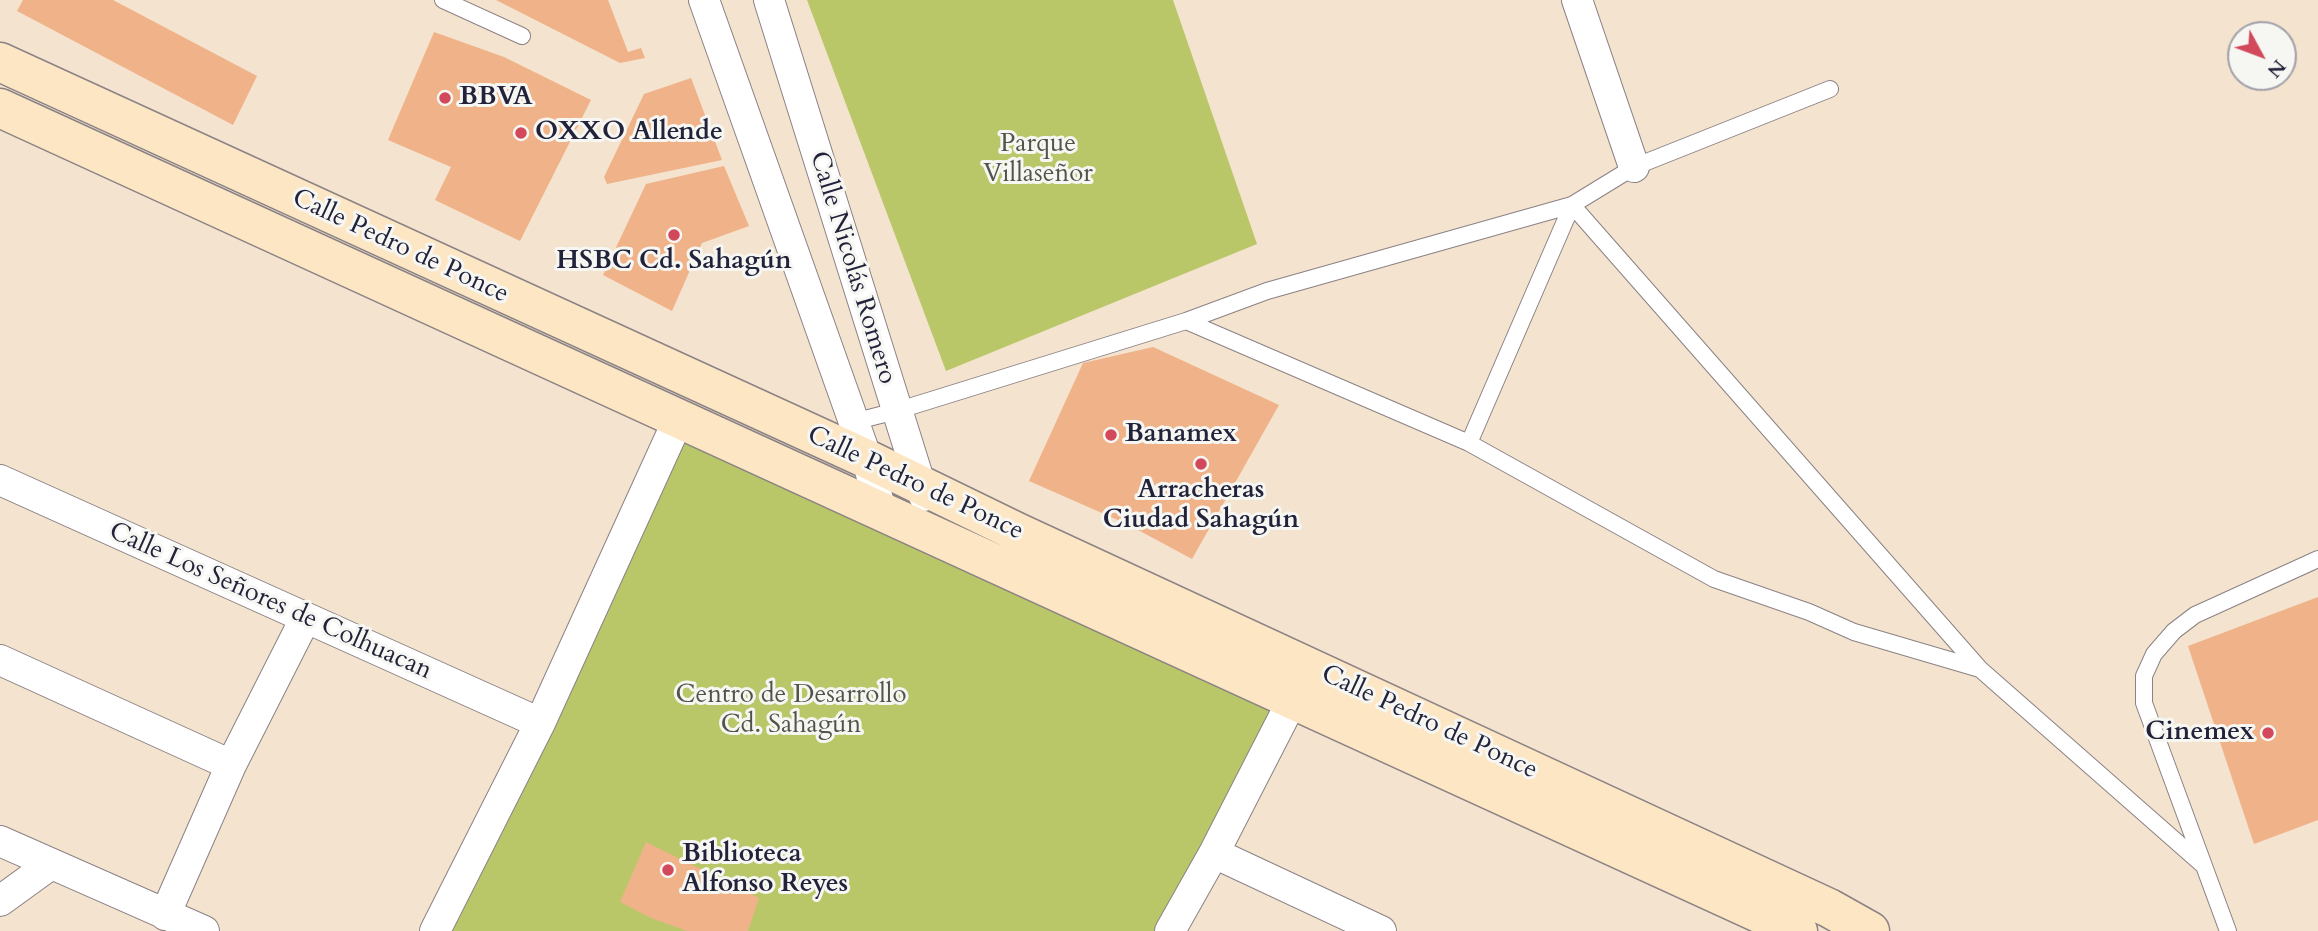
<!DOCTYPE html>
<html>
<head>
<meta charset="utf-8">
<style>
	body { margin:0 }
	#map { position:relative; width:2318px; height:931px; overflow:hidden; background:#f4e3ce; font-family:Cardo,serif }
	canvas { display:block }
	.north { position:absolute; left:2227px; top:21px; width:70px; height:70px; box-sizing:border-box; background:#f6f6f2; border:2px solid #a1a1a9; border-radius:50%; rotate:131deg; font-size:19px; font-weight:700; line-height:28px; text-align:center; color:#22223b }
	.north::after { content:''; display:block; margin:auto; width:24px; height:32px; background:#d1495b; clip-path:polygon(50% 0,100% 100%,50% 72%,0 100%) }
</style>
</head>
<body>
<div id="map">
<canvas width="2318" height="931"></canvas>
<div class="north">N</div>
</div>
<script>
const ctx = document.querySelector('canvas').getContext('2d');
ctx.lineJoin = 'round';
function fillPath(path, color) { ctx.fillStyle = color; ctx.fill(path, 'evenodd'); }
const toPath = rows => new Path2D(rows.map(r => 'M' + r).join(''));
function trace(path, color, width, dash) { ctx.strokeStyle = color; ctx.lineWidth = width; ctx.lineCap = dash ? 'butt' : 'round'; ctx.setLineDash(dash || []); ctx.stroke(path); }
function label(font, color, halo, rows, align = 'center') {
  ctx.font = font + ' Cardo,serif'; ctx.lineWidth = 6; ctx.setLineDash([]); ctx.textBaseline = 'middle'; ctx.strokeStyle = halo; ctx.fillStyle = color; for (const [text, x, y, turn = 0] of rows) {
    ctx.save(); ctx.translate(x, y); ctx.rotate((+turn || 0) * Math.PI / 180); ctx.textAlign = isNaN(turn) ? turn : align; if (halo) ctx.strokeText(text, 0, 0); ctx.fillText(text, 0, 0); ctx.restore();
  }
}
const green = toPath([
	[807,0,1173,0,1257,244,946,371],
	[685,421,1293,699,1156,931,440,931]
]);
const building = toPath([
	[23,0,113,0,257,76,233,125,17,11],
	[496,0,608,0,628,52,641,48,645,58,620,63],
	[434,32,504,57,591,100,520,241,435,200,451,167,388,140],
	[691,78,722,160,607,184,604,177,644,94],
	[724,166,749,226,702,243,672,311,603,275,646,184],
	[1153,347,1279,405,1192,559,1127,524,1029,481,1083,363],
	[2318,597,2318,820,2254,844,2188,646],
	[646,842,759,898,748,931,687,931,651,918,620,902]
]);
const lane = toPath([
	[443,0,522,36],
	[1186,321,1469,443,1714,579,1809,612,1854,632,1980,669,2203,865],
	[853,422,896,411,1186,321,1267,291,1572,205,1634,167,1830,89],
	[1469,443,1572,205,1980,669],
	[2228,931,2144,703,2144,676,2154,654,2174,631,2195,615,2318,559]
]);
const street = toPath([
	[704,0,867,459,881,511],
	[769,0,924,496],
	[1577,0,1634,167],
	[0,480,540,723],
	[0,660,231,765],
	[0,841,204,931],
	[1214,853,1381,931],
	[0,901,51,864],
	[165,915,231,765,305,619],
	[435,931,540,723,679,418],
	[1170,931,1214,853,1293,699]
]);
const secondary = toPath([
	[0,62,867,459,1017,532,1829,908,1870,931],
	[0,108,1798,931]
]);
const markers = [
	[445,98,7,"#d1495b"],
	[521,133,7,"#d1495b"],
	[674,235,7,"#d1495b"],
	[1111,435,7,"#d1495b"],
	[1201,464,7,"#d1495b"],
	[2268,733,7,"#d1495b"],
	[668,870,7,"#d1495b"]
];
const poiNames = [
	["BBVA",459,98],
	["OXXO Allende",535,133],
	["HSBC Cd. Sahagún",674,262,"center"],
	["Banamex",1125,435],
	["Arracheras",1201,491,"center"],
	["Ciudad Sahagún",1201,521,"center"],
	["Cinemex",2254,733,"right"],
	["Biblioteca",682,855],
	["Alfonso Reyes",682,885]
];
const parkNames = [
	["Parque",1038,145],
	["Villaseñor",1038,175],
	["Centro de Desarrollo",791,696],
	["Cd. Sahagún",791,726]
];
const streetNames = [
	["Calle Pedro de Ponce",400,247,25],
	["Calle Nicolás Romero",852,268,73],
	["Calle Pedro de Ponce",915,484,25],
	["Calle Los Señores de Colhuacan",270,602,24],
	["Calle Pedro de Ponce",1429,723,25]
];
fillPath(green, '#bac769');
fillPath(building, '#f0b288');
trace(lane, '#8b8284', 18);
trace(street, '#8b8284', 32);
trace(secondary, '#8b8284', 41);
trace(lane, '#fff', 16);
trace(street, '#fff', 30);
trace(secondary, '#fce6c4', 38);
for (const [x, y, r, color] of markers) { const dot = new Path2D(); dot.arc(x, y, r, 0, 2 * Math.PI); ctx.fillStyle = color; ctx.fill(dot); trace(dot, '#f6f6f2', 2.5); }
label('bold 26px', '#22223b', '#f6f6f2', poiNames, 'left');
label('26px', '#505449', '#f6f6f2', parkNames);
label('26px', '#22223b', '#f6f6f2', streetNames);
</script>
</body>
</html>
